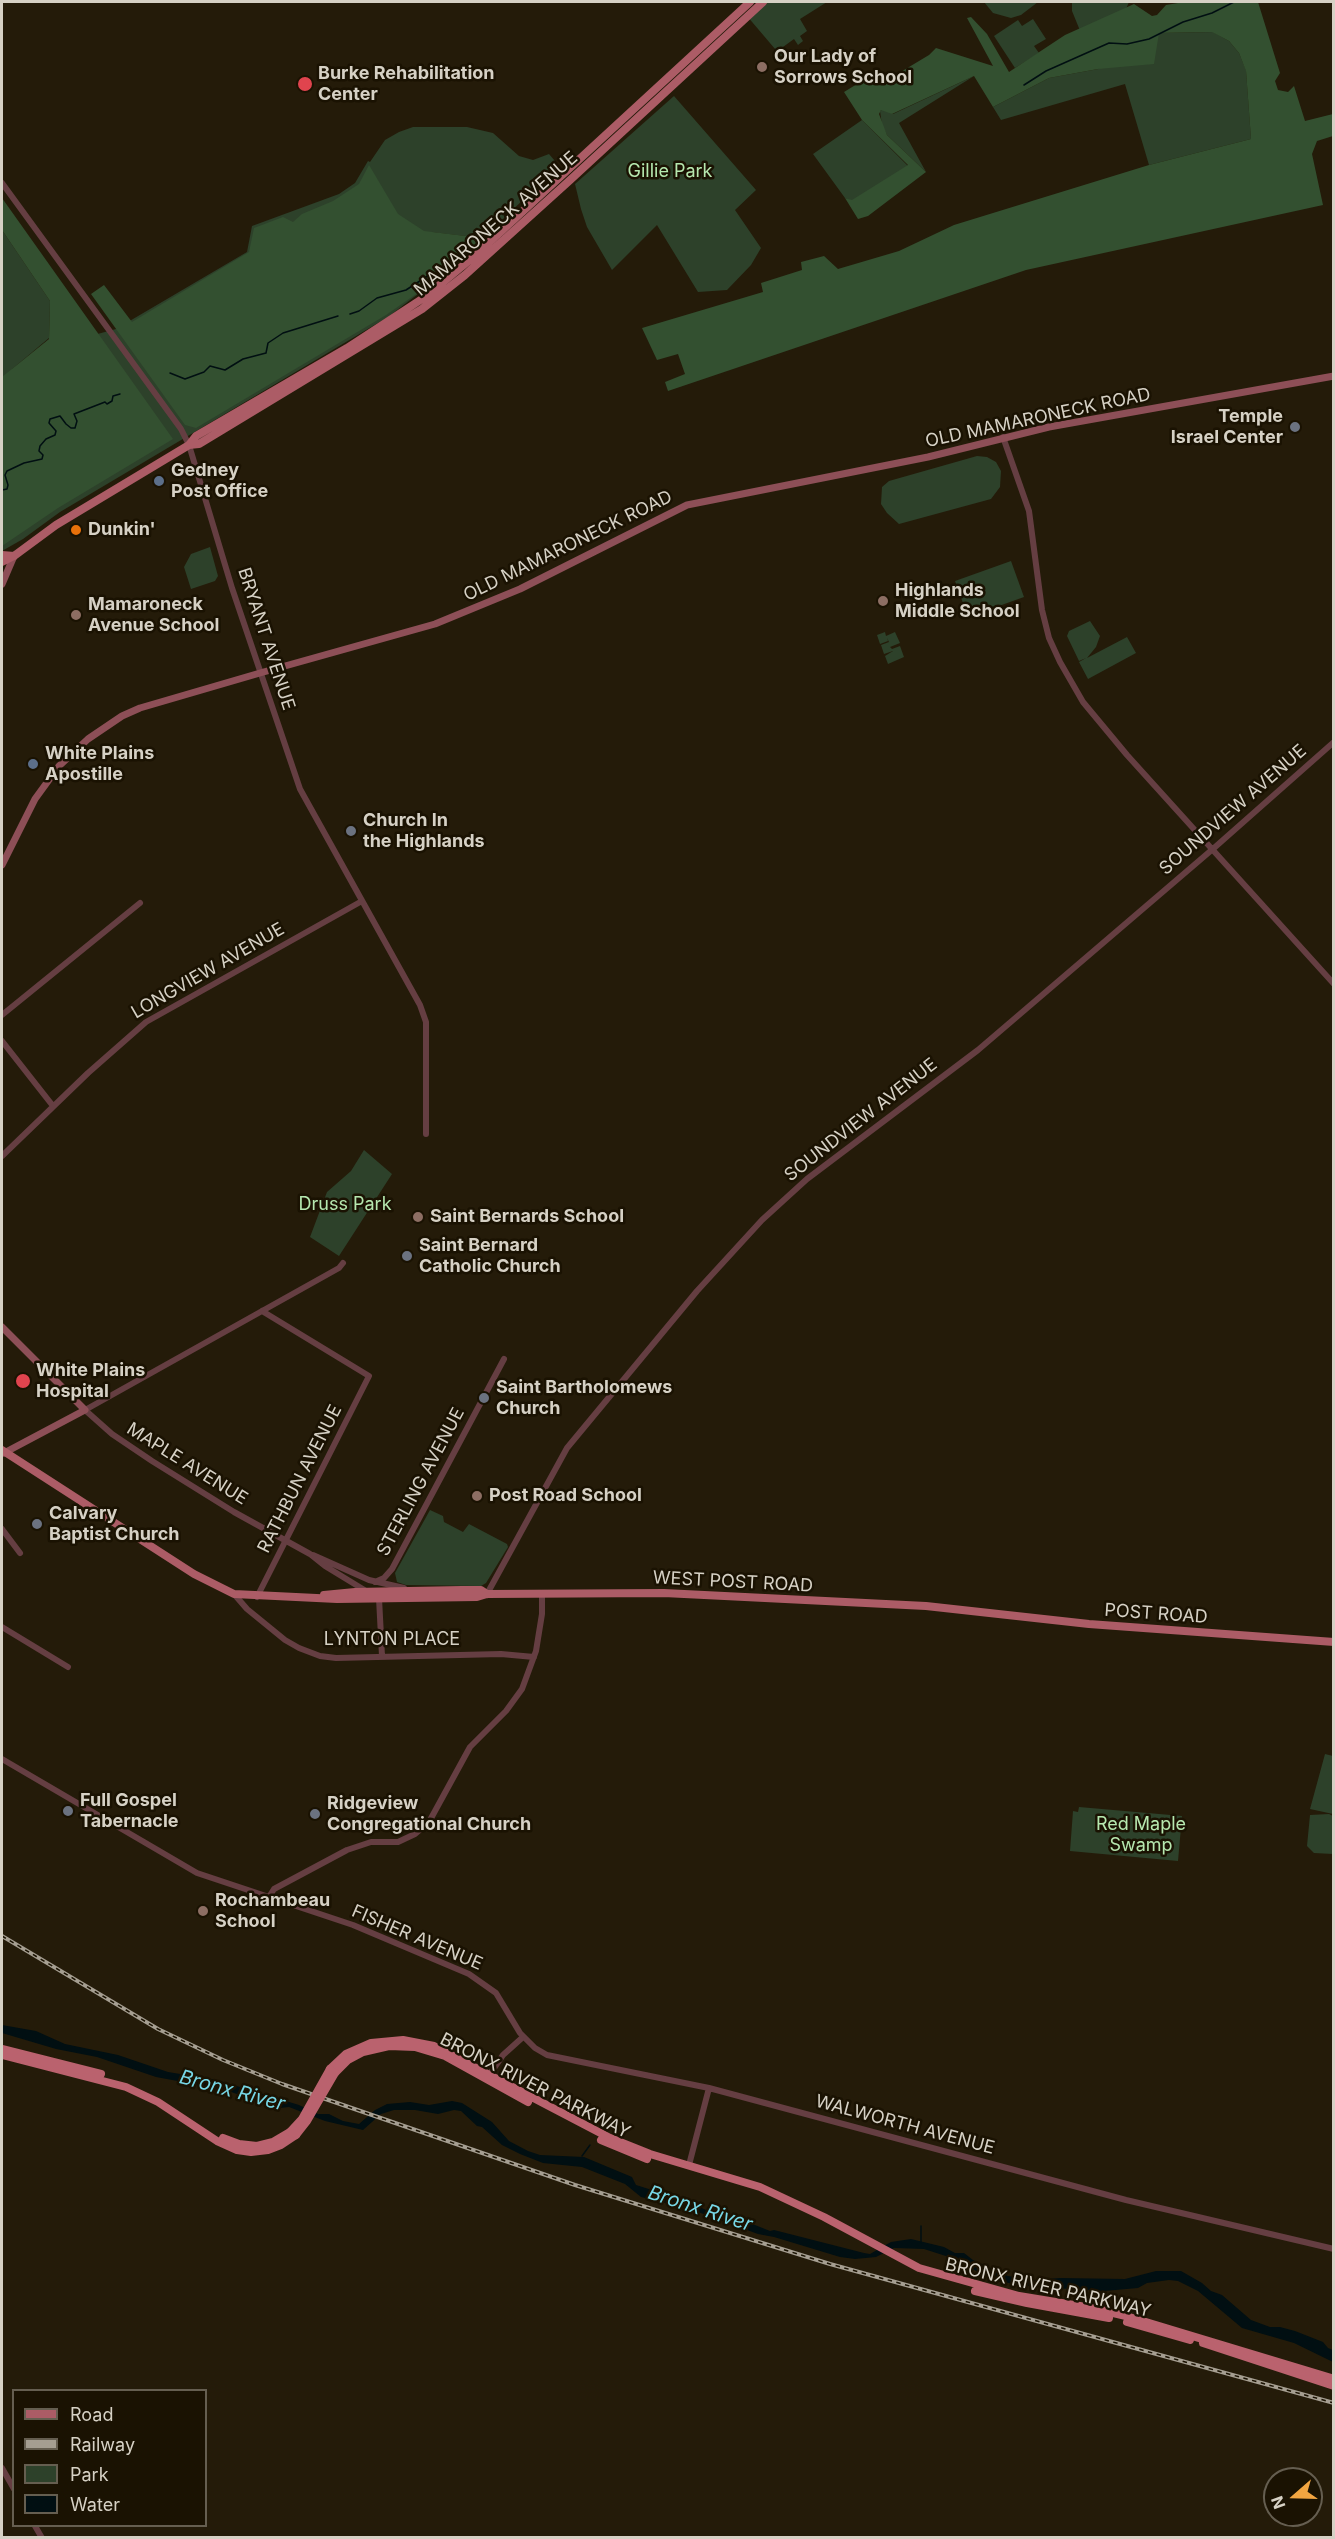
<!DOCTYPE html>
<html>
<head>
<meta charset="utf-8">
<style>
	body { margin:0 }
	#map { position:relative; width:1335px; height:2539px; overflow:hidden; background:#241b09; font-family:Inter,sans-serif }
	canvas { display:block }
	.frame { position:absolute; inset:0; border:3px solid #d6d1c5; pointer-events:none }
	.legend { position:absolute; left:12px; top:2389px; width:195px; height:138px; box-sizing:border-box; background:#1a1202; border:2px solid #655e50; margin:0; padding:8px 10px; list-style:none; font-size:18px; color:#d6d1c5 }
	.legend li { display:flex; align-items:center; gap:12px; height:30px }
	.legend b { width:30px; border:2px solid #655e50 }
	.north { position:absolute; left:1263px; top:2467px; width:60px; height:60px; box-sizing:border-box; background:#1a1202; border:2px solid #655e50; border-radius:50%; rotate:250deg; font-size:16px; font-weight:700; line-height:24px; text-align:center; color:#d6d1c5 }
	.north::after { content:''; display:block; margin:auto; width:21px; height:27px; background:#f2a541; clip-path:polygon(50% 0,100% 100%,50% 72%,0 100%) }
</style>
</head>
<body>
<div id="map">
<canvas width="1335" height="2539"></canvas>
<div class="frame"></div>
<ul class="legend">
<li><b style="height:8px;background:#ac5c66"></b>Road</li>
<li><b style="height:8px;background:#a59e91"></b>Railway</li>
<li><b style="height:16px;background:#2d412a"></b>Park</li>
<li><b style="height:16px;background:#010f12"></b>Water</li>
</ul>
<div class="north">N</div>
</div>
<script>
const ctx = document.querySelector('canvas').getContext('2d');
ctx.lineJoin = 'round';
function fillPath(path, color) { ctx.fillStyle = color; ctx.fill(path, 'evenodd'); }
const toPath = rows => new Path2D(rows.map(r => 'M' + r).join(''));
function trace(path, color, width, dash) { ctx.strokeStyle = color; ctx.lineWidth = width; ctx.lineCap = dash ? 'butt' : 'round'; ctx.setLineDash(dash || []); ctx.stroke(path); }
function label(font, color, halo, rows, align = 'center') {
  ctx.font = font + ' Inter,sans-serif'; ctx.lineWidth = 5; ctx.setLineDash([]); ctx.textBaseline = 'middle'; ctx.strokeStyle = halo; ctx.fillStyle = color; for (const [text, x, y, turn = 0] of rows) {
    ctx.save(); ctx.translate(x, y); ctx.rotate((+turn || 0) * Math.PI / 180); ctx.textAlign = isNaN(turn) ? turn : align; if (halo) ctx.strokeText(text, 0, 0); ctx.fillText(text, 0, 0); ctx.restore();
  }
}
const green = toPath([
	[763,2,827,2,800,19,807,31,800,36,803,41,798,45,794,39,783,47,786,53,781,56,747,16],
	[984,2,1038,2,1021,15,1011,18,993,13],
	[1072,2,1129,2,1126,9,1081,33,1072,11],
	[1033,19,1046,39,1034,46,1039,53,1015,68,994,36,1018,20,1022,26],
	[1213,32,1229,41,1239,53,1246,70,1251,139,1149,165,1125,84,1001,120,993,107,1049,78,1098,69,1159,33],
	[974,76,899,123,926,172,887,135,882,125,880,111,883,109,893,114],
	[674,96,756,190,735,210,761,248,751,265,727,290,698,292,657,225,612,270,587,227,581,209,575,184],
	[862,120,908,166,852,201,845,198,813,154],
	[413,127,467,127,493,133,519,156,533,160,549,154,555,161,556,168,547,171,546,178,483,238,430,232,457,264,388,317,60,512,23,539,2,551,2,230,50,301,49,338,11,370,53,346,116,329,247,252,252,226,339,194,355,183,368,161,370,162,385,140,399,132],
	[977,456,987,457,996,462,1001,471,1000,487,991,499,899,524,887,513,881,504,882,487,889,481],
	[210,547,218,576,215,581,191,589,184,567,191,554],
	[1011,561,1024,597,968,617,955,581],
	[1090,621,1100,636,1096,647,1087,658,1127,637,1136,653,1088,679,1079,662,1086,658,1079,661,1067,636,1069,631],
	[885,632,886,636,895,632,900,643,890,647,892,649,900,646,904,657,888,664,885,656,893,651,884,654,881,645,889,642,887,638,888,641,880,644,877,635],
	[364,1150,392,1174,339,1256,310,1237,327,1192,351,1171],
	[430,1510,443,1516,444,1522,463,1532,469,1524,507,1544,508,1547,486,1583,481,1586,406,1585,397,1582,395,1573],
	[1325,1754,1333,1756,1333,1814,1310,1809],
	[1079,1807,1182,1816,1178,1861,1070,1851,1073,1811,1078,1812],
	[1329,1814,1333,1816,1333,1854,1314,1853,1307,1846,1310,1815]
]);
const forest = toPath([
	[1184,2,1258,2,1280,73,1275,81,1278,90,1288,92,1294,86,1305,121,1333,114,1333,136,1317,141,1312,154,1323,205,1026,270,668,391,665,382,685,374,678,354,657,360,642,328,763,292,761,283,802,270,801,262,824,256,838,269,899,251,954,225,1149,165,1251,139,1246,71,1239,53,1229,41,1212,32,1159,33,1154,64,1098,69,1049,78,993,107,974,76,892,114,881,110,879,114,887,135,926,172,868,216,858,219,845,198,852,200,908,165,862,120,844,92,875,73,886,78,894,76,929,55,936,48,993,66,967,18,971,17,987,34,1009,72,1065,35,1134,4,1152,16,1157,15,1166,5],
	[369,165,398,214,424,231,483,238,429,285,386,315,196,428,185,425,91,294,104,285,132,322,249,252,254,228,283,217,293,222,302,214,333,201,359,184],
	[2,198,173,439,58,508,2,546,2,377,49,339,50,301,2,230]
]);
const water = toPath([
	[2,2025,36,2031,65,2044,118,2055,168,2072,217,2080,299,2105,318,2114,329,2114,343,2121,359,2124,375,2110,387,2104,410,2102,429,2105,452,2101,462,2103,492,2122,509,2141,528,2151,540,2155,584,2157,632,2177,636,2185,687,2201,706,2210,720,2211,770,2231,774,2230,864,2253,870,2254,891,2242,911,2239,944,2247,955,2253,964,2253,973,2260,1008,2276,1035,2280,1060,2278,1125,2279,1156,2271,1181,2271,1202,2283,1211,2291,1222,2295,1251,2320,1270,2327,1280,2327,1295,2331,1323,2342,1328,2348,1333,2350,1333,2362,1294,2343,1242,2328,1198,2291,1178,2281,1169,2280,1147,2283,1138,2288,1104,2291,1036,2287,995,2281,952,2258,924,2249,894,2248,876,2257,855,2259,840,2257,774,2237,758,2234,690,2209,641,2197,625,2184,582,2167,543,2163,520,2154,502,2145,482,2127,477,2126,461,2111,454,2110,438,2114,415,2110,394,2110,381,2114,363,2130,325,2121,289,2107,280,2108,261,2103,226,2090,156,2077,97,2057,56,2049,2,2033]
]);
const stream = toPath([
	[1024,85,1046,71,1109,43,1127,44,1149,39,1183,22,1212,13,1234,2],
	[350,314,359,311,377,298,406,290,429,275,437,273,440,268,451,266],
	[170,373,185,379,204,372,210,366,225,370,243,359,266,353,268,343,283,333,338,316],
	[2,490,7,489,8,485,5,475,7,471,24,463,42,459,43,455,39,451,40,446,46,439,55,435,56,431,49,423,50,419,60,416,66,424,71,428,75,428,77,421,74,414,105,402,107,404,112,401,113,396,120,394],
	[582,2156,590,2145],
	[921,2226,921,2243]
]);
const tertiary = toPath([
	[2,183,181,429,189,445,232,588,300,789,420,1005,426,1022,426,1134],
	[1003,437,1029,511,1042,610,1049,638,1060,662,1083,702,1127,755,1334,984],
	[2,1015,140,903],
	[2,1041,53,1106],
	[2,1156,88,1073,146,1022,362,901],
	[343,1263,339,1268,85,1410,112,1434,152,1461,234,1512,310,1554,325,1566,366,1591],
	[2,1529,20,1553],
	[313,1555,369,1580,404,1588],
	[375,1582,384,1578,392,1569,504,1359],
	[234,1594,247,1609,285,1640,299,1648,320,1656,336,1658,501,1654,534,1657],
	[487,1594,567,1448,697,1291,762,1220,807,1179,978,1050,1214,848,1334,742],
	[375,1596,379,1598,382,1656],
	[257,1597,369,1376,262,1311],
	[2,1627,68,1667],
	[2,1759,197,1873,353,1925,469,1974,496,1993,520,2033,535,2048,547,2055,709,2088,1126,2200,1334,2249],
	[269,1897,274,1889,347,1850,371,1842,398,1842,415,1834,429,1822,470,1747,506,1711,522,1689,536,1651,542,1614,542,1594],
	[490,2074,503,2055,523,2037],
	[689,2165,709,2088],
	[2,2468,14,2489],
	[35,2526,42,2538]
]);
const secondary = toPath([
	[2,584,14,556],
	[2,865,35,799,59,766,88,739,122,716,140,708,260,673,435,624,520,589,687,505,928,457,1049,427,1334,376],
	[2,1327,85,1410,4,1453]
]);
const primary = toPath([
	[189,445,199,444,422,309,465,275,569,181,763,2],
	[2,555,14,556],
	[2,562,14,556,56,525,189,445,196,436,347,348,425,297,471,259,750,2],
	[2,1450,194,1574,234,1594,337,1599,477,1597,487,1594,664,1593,926,1606,1089,1624,1334,1642],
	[324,1595,355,1592,462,1590,481,1590,487,1594]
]);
const trunk = toPath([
	[2,2049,101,2074],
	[2,2055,126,2087,158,2102,217,2141,237,2150,251,2152,268,2150,281,2145,296,2135],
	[330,2069,346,2054,371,2043,403,2040,434,2046,610,2138,650,2154,760,2187,824,2217,919,2268,1019,2296,1092,2308,1126,2316,1334,2379],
	[335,2073,348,2060,363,2052,389,2046,415,2047,445,2056,528,2102],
	[223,2138,239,2144,257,2146,273,2142,290,2132],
	[601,2140,647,2159],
	[975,2291,1027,2303,1109,2318],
	[1127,2322,1190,2340],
	[1203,2343,1334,2386]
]);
const rail = toPath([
	[2,1936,158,2029,223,2060,282,2084,575,2185,830,2264,1334,2403]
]);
const trunkBridge = toPath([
	[290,2132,302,2119,330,2069],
	[296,2135,307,2121,335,2073]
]);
const markers = [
	[762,67,6,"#8d6e63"],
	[305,84,8,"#e0444e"],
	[1295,427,6,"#6b7280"],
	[159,481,6,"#5c6f8a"],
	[76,530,6,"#e8710a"],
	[883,601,6,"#8d6e63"],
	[76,615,6,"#8d6e63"],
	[33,764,6,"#5c6f8a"],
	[351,831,6,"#6b7280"],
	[418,1217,6,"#8d6e63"],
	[407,1256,6,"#6b7280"],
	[23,1381,8,"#e0444e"],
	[484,1398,6,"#6b7280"],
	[477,1496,6,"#8d6e63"],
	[37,1524,6,"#6b7280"],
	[68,1811,6,"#6b7280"],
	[315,1814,6,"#6b7280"],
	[203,1911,6,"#8d6e63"]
];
const poiNames = [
	["Our Lady of",774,57],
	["Sorrows School",774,78],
	["Burke Rehabilitation",318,74],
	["Center",318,95],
	["Temple",1283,417,"right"],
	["Israel Center",1283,438,"right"],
	["Gedney",171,471],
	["Post Office",171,492],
	["Dunkin'",88,530],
	["Highlands",895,591],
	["Middle School",895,612],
	["Mamaroneck",88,605],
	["Avenue School",88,626],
	["White Plains",45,754],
	["Apostille",45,775],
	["Church In",363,821],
	["the Highlands",363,842],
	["Saint Bernards School",430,1217],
	["Saint Bernard",419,1246],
	["Catholic Church",419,1267],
	["White Plains",36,1371],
	["Hospital",36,1392],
	["Saint Bartholomews",496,1388],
	["Church",496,1409],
	["Post Road School",489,1496],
	["Calvary",49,1514],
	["Baptist Church",49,1535],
	["Full Gospel",80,1801],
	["Tabernacle",80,1822],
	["Ridgeview",327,1804],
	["Congregational Church",327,1825],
	["Rochambeau",215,1901],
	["School",215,1922]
];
const parkNames = [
	["Gillie Park",670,172],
	["Druss Park",345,1205],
	["Red Maple",1141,1825],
	["Swamp",1141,1846]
];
const streetNames = [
	["MAMARONECK AVENUE",496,224,-41],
	["OLD MAMARONECK ROAD",1038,418,-12],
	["OLD MAMARONECK ROAD",568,546,-26],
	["BRYANT AVENUE",266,639,72],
	["SOUNDVIEW AVENUE",1233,810,-41],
	["LONGVIEW AVENUE",208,971,-30],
	["SOUNDVIEW AVENUE",861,1120,-38],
	["MAPLE AVENUE",187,1464,32],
	["RATHBUN AVENUE",300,1479,-63],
	["STERLING AVENUE",421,1482,-62],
	["WEST POST ROAD",733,1582,3],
	["POST ROAD",1156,1614,4],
	["LYNTON PLACE",392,1640],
	["FISHER AVENUE",417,1938,23],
	["BRONX RIVER PARKWAY",535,2086,27],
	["WALWORTH AVENUE",905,2125,15],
	["BRONX RIVER PARKWAY",1048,2288,13]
];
const waterNames = [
	["Bronx River",232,2091,15],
	["Bronx River",700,2209,18]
];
fillPath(green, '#2d412a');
fillPath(forest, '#335030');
fillPath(water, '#010f12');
trace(stream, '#010f12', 1.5);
trace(tertiary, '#653e42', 6);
trace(secondary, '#8d4f57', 7);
trace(primary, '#ac5c66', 8);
trace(trunk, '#ba626e', 8);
trace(rail, '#a59e91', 4);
trace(rail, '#1a1202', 1.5, [4.5]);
trace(trunkBridge, '#ba626e', 8);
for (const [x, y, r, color] of markers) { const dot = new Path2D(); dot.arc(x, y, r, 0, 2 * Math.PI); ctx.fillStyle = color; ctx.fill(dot); trace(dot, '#1a1202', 2); }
label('bold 18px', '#d6d1c5', '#1a1202', poiNames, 'left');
label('18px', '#b6e8af', '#1a1202', parkNames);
label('18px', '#d6d1c5', '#1a1202', streetNames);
label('italic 20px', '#77d7e6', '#1a1202', waterNames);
</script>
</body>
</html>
